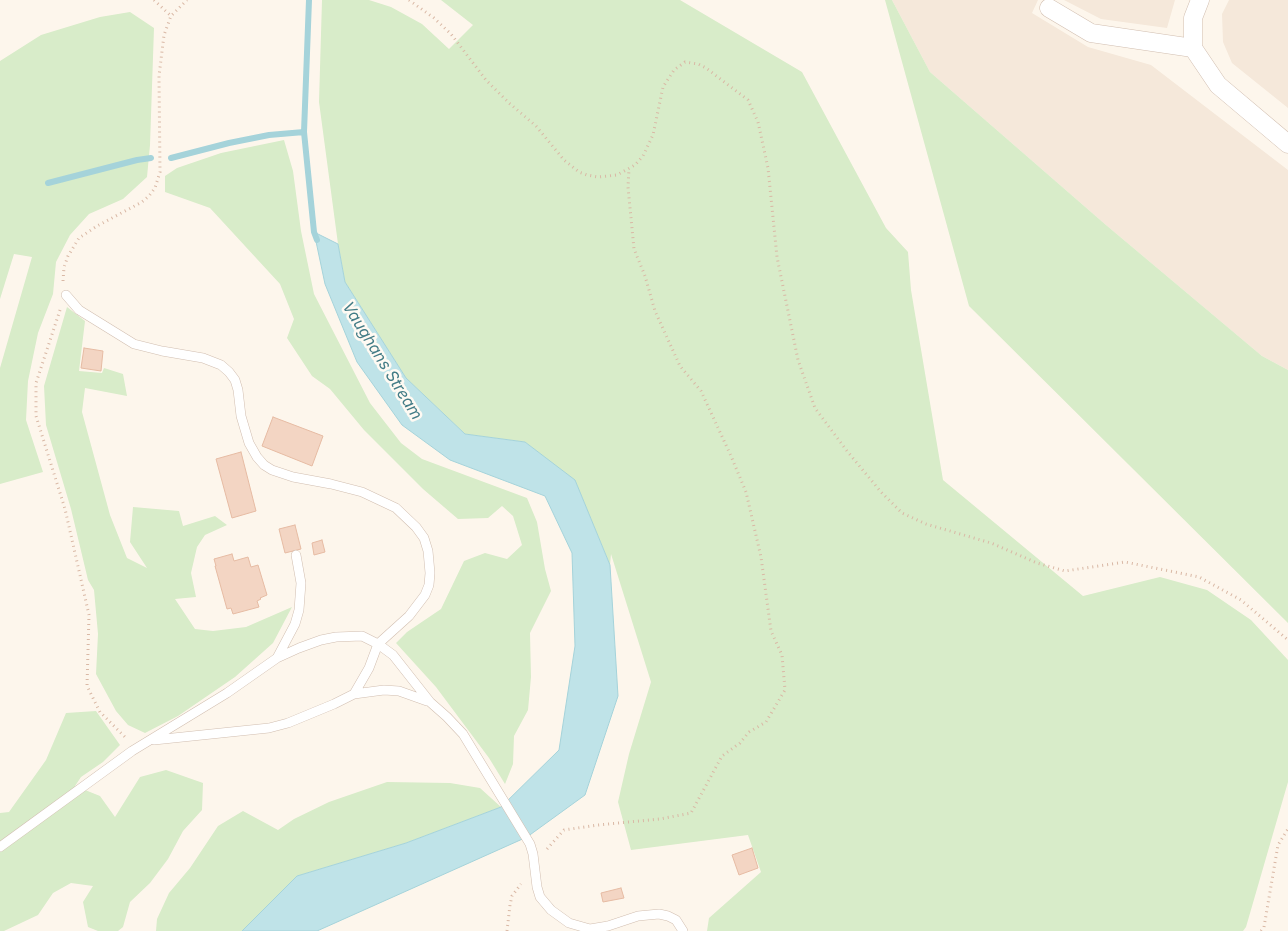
<!DOCTYPE html>
<html>
<head>
<meta charset="utf-8">
<style>
	body { margin:0 }
	canvas { display:block; background:#fdf6ec }
</style>
</head>
<body>
<canvas width="1288" height="931"></canvas>
<script>
const ctx = document.querySelector('canvas').getContext('2d');
ctx.lineJoin = 'round';
function fillPath(path, color) { ctx.fillStyle = color; ctx.fill(path, 'evenodd'); }
const toPath = rows => new Path2D(rows.map(r => 'M' + r).join(''));
function trace(path, color, width, dash) { ctx.strokeStyle = color; ctx.lineWidth = width; ctx.lineCap = dash ? 'butt' : 'round'; ctx.setLineDash(dash || []); ctx.stroke(path); }
function label(font, color, halo, rows, align = 'center') {
  ctx.font = font + ' Inter,sans-serif'; ctx.lineWidth = 5; ctx.setLineDash([]); ctx.textBaseline = 'middle'; ctx.strokeStyle = halo; ctx.fillStyle = color; for (const [text, x, y, turn = 0] of rows) {
    ctx.save(); ctx.translate(x, y); ctx.rotate((+turn || 0) * Math.PI / 180); ctx.textAlign = isNaN(turn) ? turn : align; if (halo) ctx.strokeText(text, 0, 0); ctx.fillText(text, 0, 0); ctx.restore();
  }
}
const residential = toPath([
	[892,0,1038,0,1032,13,1088,47,1151,65,1288,170,1288,370,1262,356,1106,225,930,72],
	[1064,0,1175,0,1167,28,1101,19],
	[1229,0,1288,0,1288,108,1232,63,1223,42,1222,14]
]);
const green = toPath([
	[322,0,369,0,391,7,422,24,449,49,473,25,441,0,680,0,802,72,886,228,908,252,911,290,943,480,1083,596,1160,577,1207,590,1251,620,1288,660,1288,782,1246,927,1243,931,707,931,709,918,761,872,748,835,631,850,618,802,629,754,651,682,611,554,610,565,575,481,525,442,465,434,406,378,345,282,338,244,319,102],
	[885,0,892,0,930,72,1106,225,1262,356,1288,370,1288,623,969,306],
	[130,12,154,28,150,145,147,177,123,199,89,214,70,235,56,262,53,294,38,333,28,381,26,420,43,472,0,484,0,368,32,257,14,254,0,299,0,61,41,35,100,17],
	[284,140,293,171,301,231,314,294,370,403,401,443,422,459,527,498,537,522,545,569,551,591,530,633,531,677,528,710,514,736,513,764,505,784,489,758,436,687,396,643,407,632,441,609,464,561,485,553,507,559,522,545,513,516,502,506,488,518,458,519,423,489,364,430,330,389,312,376,287,338,294,319,280,284,210,208,165,192,165,176,177,168,221,153],
	[67,307,85,321,79,371,102,373,104,368,123,374,127,396,85,388,82,412,110,515,127,558,147,568,130,542,133,507,179,511,183,526,215,516,227,525,205,535,197,547,191,573,196,597,175,599,195,629,213,631,246,627,292,607,273,643,235,677,178,716,145,733,128,725,116,711,96,674,98,634,94,590,88,580,71,509,46,425,44,386],
	[96,711,120,745,103,762,81,777,75,786,100,796,115,817,140,777,166,770,203,783,202,810,183,831,168,859,150,883,130,902,123,927,118,931,98,931,88,927,83,902,93,886,71,883,53,893,38,915,4,931,0,931,0,813,9,812,46,760,66,713],
	[387,782,450,783,480,788,501,807,406,843,297,876,242,931,156,931,157,919,169,893,190,868,218,826,243,811,278,830,294,819,329,802]
]);
const water = toPath([
	[314,232,338,244,345,282,406,378,465,434,525,442,575,480,610,565,618,696,585,795,527,837,317,931,242,931,297,876,406,843,501,807,559,750,575,646,572,553,545,496,450,460,402,425,357,362,325,284,314,232]
]);
const stream = toPath([
	[309,0,304,132,314,232,317,240],
	[171,158,229,143,269,135,304,132],
	[48,183,137,160,151,158]
]);
const building = toPath([
	[84,348,103,351,101,371,81,368,84,348],
	[273,417,323,436,312,466,262,446,273,417],
	[241,452,256,511,232,518,216,459,241,452],
	[295,525,301,549,285,553,279,529,295,525],
	[322,540,325,552,314,555,312,543,322,540],
	[232,554,234,561,248,557,251,567,258,565,267,595,260,598,261,599,257,601,259,607,233,614,231,608,227,609,215,566,216,566,214,559,232,554],
	[752,848,758,868,739,875,732,855,752,848],
	[621,888,624,898,603,902,601,893,621,888]
]);
const path = toPath([
	[154,0,171,16],
	[409,0,434,18,451,34,486,80,509,103,536,126,564,160,579,172,587,175,598,177,617,175,635,165,643,156,653,135,663,87,674,70,685,62,698,64,706,68,748,100,758,122,768,168,777,257,798,360,815,408,847,451,881,492,902,513,926,524,991,543,1037,563,1065,571,1125,562,1199,577,1241,600,1288,640],
	[63,281,64,267,68,256,79,238,97,226,142,202,149,196,155,188,160,172,159,76,164,35,171,16,187,0],
	[60,310,36,383,36,416,65,509,89,615,87,686,100,712,127,739],
	[547,849,564,830,598,825,660,819,691,813,722,756,740,743,749,732,766,722,785,690,782,655,771,631,761,557,746,492,731,456,701,391,680,366,655,311,645,276,634,249,628,187,629,169],
	[507,931,510,905,512,896,521,884],
	[1261,931,1264,927,1278,845,1288,829]
]);
const service = toPath([
	[66,295,79,310,134,344,162,351,203,358,221,365,229,372,235,380,238,390,241,416,249,443,257,457,264,465,272,470,293,477,331,484,362,492,396,508,416,527,424,538,428,551,430,573,429,585,425,595,409,616,378,644,369,668,354,694,334,704,288,723,269,728,154,740],
	[277,658,295,624,299,610,301,583,296,555],
	[354,694,384,690,399,691,427,701],
	[0,847,132,751,227,693,277,658,299,648,321,640,336,637,362,636,378,644,393,655,430,702,447,717,463,734,530,844,533,854,537,887,540,897,551,910,569,923,590,929,608,926,638,916,659,914,668,916,676,920,683,931]
]);
const minor = toPath([
	[1200,0,1193,18,1193,48,1218,85,1288,144],
	[1049,8,1091,33,1193,48]
]);
const waterNames = [
	["Vaughans Stream",382,361,58]
];
fillPath(residential, '#f5e8da');
fillPath(green, '#d8ecc9');
fillPath(water, '#bfe3e8');
trace(water, '#a5d3da', 1);
trace(stream, '#a5d3da', 6);
fillPath(building, '#f3d5c3');
trace(building, '#e6bba3', 1);
trace(service, '#d1beb0', 10);
trace(minor, '#d1beb0', 19);
trace(path, '#d9b8a5', 3, [1, 4]);
trace(service, '#fff', 9);
trace(minor, '#fff', 18);
label('italic 16px', '#437c86', '#fffaf3', waterNames);
</script>
</body>
</html>
